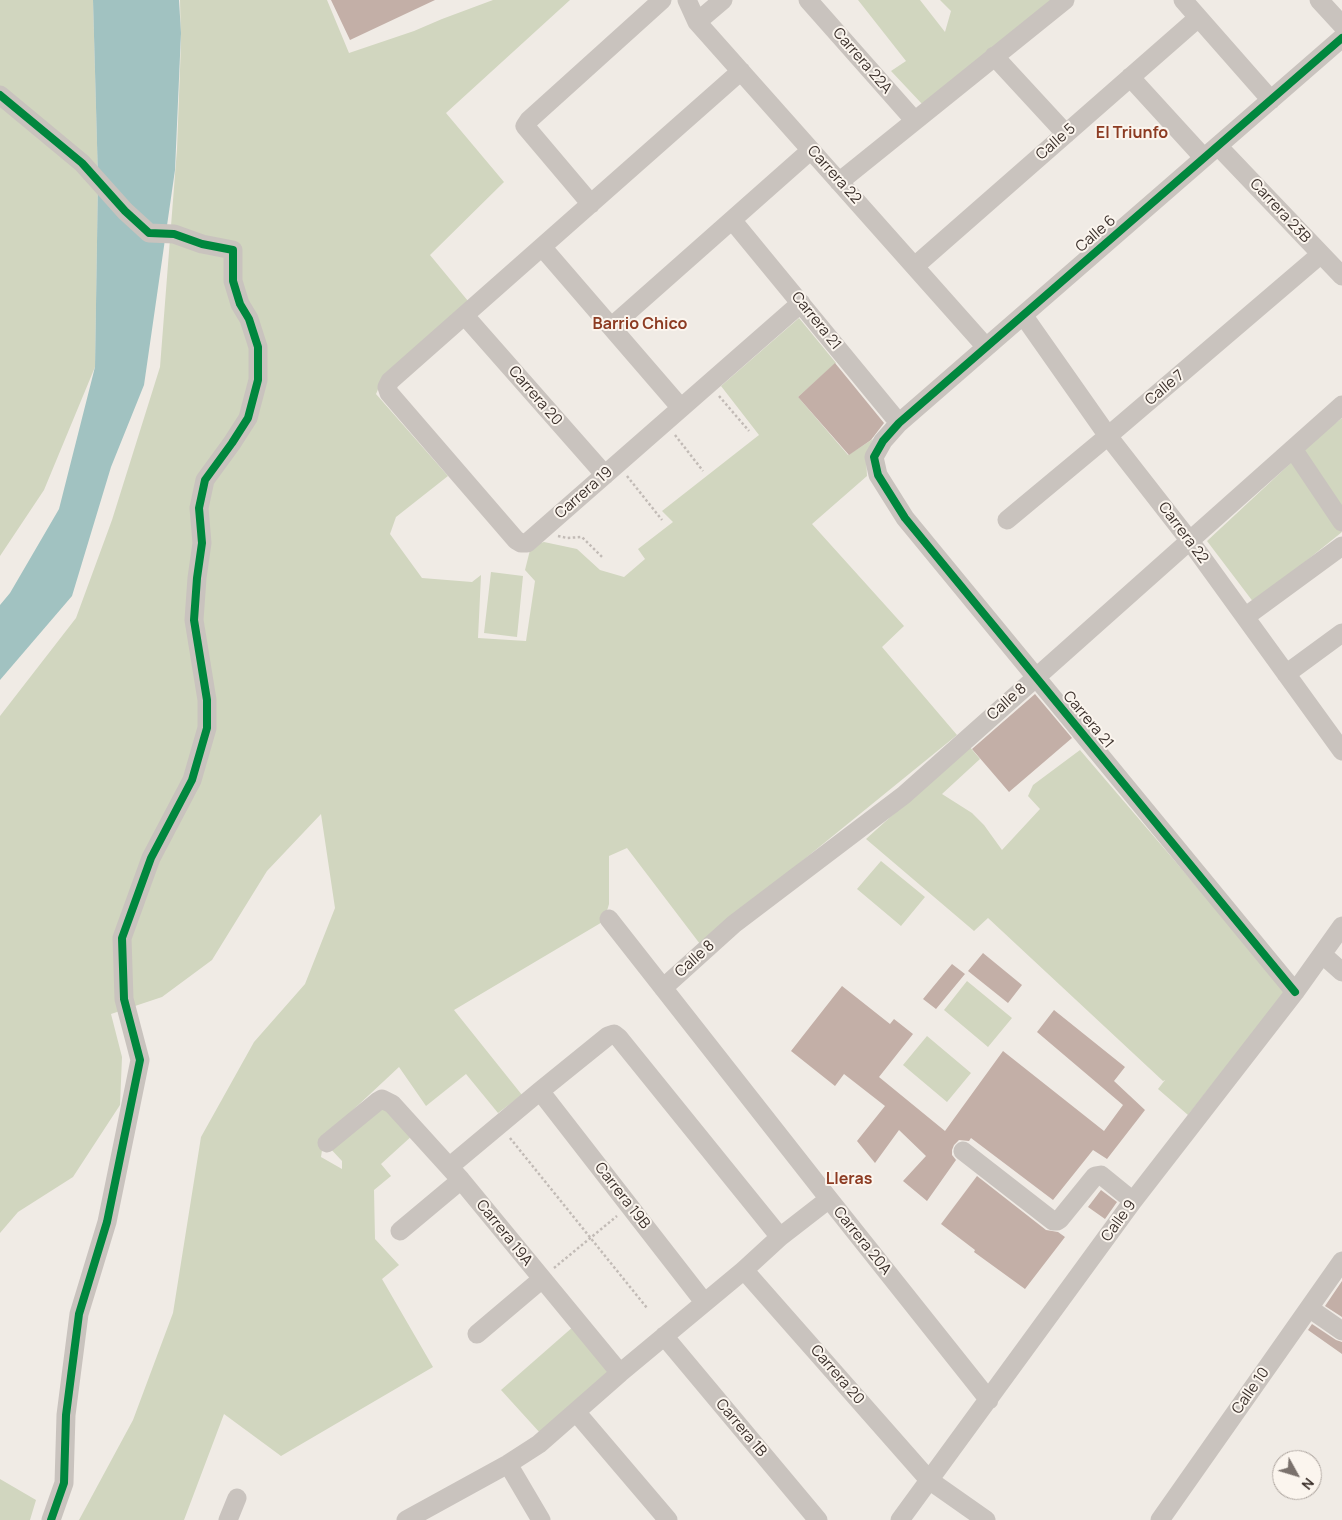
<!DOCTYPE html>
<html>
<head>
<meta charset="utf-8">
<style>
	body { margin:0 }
	#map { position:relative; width:1342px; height:1520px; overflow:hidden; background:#f0ebe5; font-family:Manrope,sans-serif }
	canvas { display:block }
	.north { position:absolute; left:1272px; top:1450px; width:50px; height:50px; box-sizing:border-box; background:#fbf5ee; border:1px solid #aea6a0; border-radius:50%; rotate:129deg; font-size:14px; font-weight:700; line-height:20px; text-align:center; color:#3b302b }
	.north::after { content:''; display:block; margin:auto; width:18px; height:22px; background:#7a716c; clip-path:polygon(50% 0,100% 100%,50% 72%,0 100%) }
</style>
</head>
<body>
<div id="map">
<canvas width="1342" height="1520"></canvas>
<div class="north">N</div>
</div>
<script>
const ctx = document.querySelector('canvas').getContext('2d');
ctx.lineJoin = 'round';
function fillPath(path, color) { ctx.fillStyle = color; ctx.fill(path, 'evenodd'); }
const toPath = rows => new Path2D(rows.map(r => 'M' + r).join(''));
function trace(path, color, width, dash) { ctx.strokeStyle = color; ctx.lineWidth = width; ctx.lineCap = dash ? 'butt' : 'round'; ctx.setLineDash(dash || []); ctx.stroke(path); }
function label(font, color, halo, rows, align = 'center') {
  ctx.font = font + ' Manrope,sans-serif'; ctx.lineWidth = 4; ctx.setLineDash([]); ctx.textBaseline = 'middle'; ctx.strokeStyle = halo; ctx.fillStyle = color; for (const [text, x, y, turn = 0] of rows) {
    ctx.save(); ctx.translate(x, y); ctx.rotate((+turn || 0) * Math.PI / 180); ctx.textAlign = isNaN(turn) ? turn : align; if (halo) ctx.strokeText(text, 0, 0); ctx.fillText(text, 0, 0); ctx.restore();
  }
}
const green = toPath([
	[0,0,93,0,98,179,95,367,44,490,0,556],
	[180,0,327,0,349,53,414,31,442,19,493,0,570,0,446,113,504,182,430,255,468,301,384,376,376,394,448,476,396,517,390,534,422,578,472,582,481,575,478,638,526,641,535,581,525,570,531,546,544,542,577,549,600,570,624,577,645,559,638,549,673,522,662,511,759,435,721,386,799,318,836,363,798,397,848,455,873,439,866,456,867,476,812,524,904,626,882,647,957,735,700,944,627,848,609,856,609,904,604,921,454,1010,522,1095,498,1113,466,1074,426,1106,399,1067,324,1137,321,1157,342,1169,342,1161,328,1146,383,1103,414,1134,381,1164,391,1176,374,1190,375,1239,399,1265,382,1279,433,1367,281,1456,224,1414,184,1520,79,1520,133,1420,173,1313,201,1137,254,1042,305,984,335,908,321,814,267,871,212,960,162,997,111,1014,122,1057,120,1105,73,1177,18,1212,0,1233,0,716,76,618,112,520,160,367,177,149,181,43],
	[858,0,920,0,945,32,951,11,940,0,1057,0,923,105,891,71,906,61],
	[1342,418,1342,507,1302,448],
	[1294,460,1342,532,1254,603,1207,541],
	[491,572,523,576,517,637,484,633],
	[969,746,980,759,942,794,972,813,984,825,1002,850,1040,809,1028,796,1033,785,1080,750,1286,991,1188,1115,1158,1089,1165,1080,1163,1081,988,918,974,931,866,839],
	[881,861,925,897,901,926,857,889],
	[967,981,1012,1018,988,1047,944,1010],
	[927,1036,971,1073,947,1102,903,1065],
	[574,1326,611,1372,541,1434,501,1390],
	[0,1479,36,1500,30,1520,0,1520]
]);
const water = toPath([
	[93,0,179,0,181,33,175,170,144,385,111,467,72,596,0,680,0,605,10,593,59,509,95,367,98,179]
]);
const building = toPath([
	[331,0,435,0,350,40],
	[835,363,884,423,871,440,849,455,798,397],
	[1035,694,1072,738,1009,792,972,749],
	[983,953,1022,985,1008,1003,968,971],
	[952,964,965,974,936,1009,923,999],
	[842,986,890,1024,894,1019,913,1034,879,1077,945,1131,1003,1051,1104,1131,1123,1105,1037,1032,1054,1010,1125,1067,1114,1081,1145,1110,1107,1159,1093,1150,1053,1200,971,1138,969,1141,959,1140,954,1145,952,1150,952,1155,956,1160,927,1201,903,1181,926,1156,899,1130,875,1163,857,1141,885,1106,844,1074,835,1086,791,1051],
	[977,1176,1046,1230,1058,1232,1065,1237,1025,1289,974,1252,975,1250,941,1224],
	[1101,1190,1117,1202,1105,1219,1088,1207],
	[1342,1281,1342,1317,1325,1306],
	[1312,1324,1336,1340,1342,1342,1342,1354,1308,1330]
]);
const path = toPath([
	[719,396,749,431],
	[675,435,703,471],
	[627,476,662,520],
	[558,536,567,538,582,537,603,558],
	[510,1138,647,1308],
	[554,1268,617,1216]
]);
const minor = toPath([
	[687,0,697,22,986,347],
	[808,0,915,121],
	[1183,0,1271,100],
	[1319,0,1342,25],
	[697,22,723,0],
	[994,56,1066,134],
	[741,71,390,381,387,387,389,393,516,540,521,543,527,543,801,303],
	[1130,77,1204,158],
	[0,95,82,163,125,211,149,233,174,234,202,244,233,250,233,281,240,304,249,319,258,347,258,380,248,418,232,443,205,480,199,508,202,543,197,578,194,620,207,700,207,728,192,780,151,858,122,938,124,999,140,1060,107,1222,79,1314,66,1415,64,1483,51,1520],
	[1218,146,1342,276],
	[839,182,1065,0],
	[591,204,525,126,529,120,662,0],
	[732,220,899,423],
	[542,247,681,408],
	[915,266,1198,18],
	[1023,315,1108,436,1190,541,1342,751],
	[465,316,605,475],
	[611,327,811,150],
	[1293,449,1342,522],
	[1007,520,1108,436,1321,254],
	[1245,617,1342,546],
	[1286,674,1342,633],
	[609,919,829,1199,989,1400],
	[1323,955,1342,972],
	[663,988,734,924,904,795,1342,405],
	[1295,992,905,518,878,475,874,457,883,441,899,423,1342,38],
	[540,1091,704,1302],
	[327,1143,377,1102,382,1099,392,1104,461,1180,620,1373],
	[963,1151,1053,1221,1057,1221,1060,1219,1095,1176,1101,1175,1133,1201],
	[449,1167,540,1091,608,1036,614,1034,619,1038,780,1237],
	[400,1231,461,1180],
	[744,1270,929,1480,986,1520],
	[1309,1308,1342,1331],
	[477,1334,542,1279],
	[664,1336,818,1520],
	[576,1412,668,1520],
	[508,1464,541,1520],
	[228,1520,237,1498],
	[406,1520,508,1464,539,1444,620,1373,744,1270,780,1237,829,1199],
	[900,1520,1133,1201,1295,992,1342,926],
	[1160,1520,1342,1261]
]);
const cycleway = toPath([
	[0,95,82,163,125,211,149,233,174,234,202,244,233,250,233,281,240,304,249,319,258,347,258,380,248,418,232,443,205,480,199,508,202,543,197,578,194,620,207,700,207,728,192,780,151,858,122,938,124,999,140,1060,107,1222,79,1314,66,1415,64,1483,51,1520],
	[1295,992,905,518,878,475,874,457,883,441,899,423,1342,38]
]);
const streetNames = [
	["Carrera 22A",862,61,49],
	["Calle 5",1056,142,-41],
	["Carrera 22",834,175,48],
	["Carrera 23B",1280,211,47],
	["Calle 6",1096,234,-41],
	["Carrera 21",816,321,51],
	["Calle 7",1165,388,-40],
	["Carrera 20",535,396,49],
	["Carrera 19",584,493,-41],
	["Carrera 22",1183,533,53],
	["Calle 8",1007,702,-42],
	["Carrera 21",1088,720,50],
	["Calle 8",695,959,-42],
	["Carrera 19B",622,1196,52],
	["Calle 9",1119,1221,-54],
	["Carrera 19A",504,1233,51],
	["Carrera 20A",862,1241,51],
	["Carrera 20",837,1375,49],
	["Calle 10",1251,1391,-55],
	["Carrera 1B",741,1428,50]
];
const neighbourhoodNames = [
	["El Triunfo",1132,134],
	["Barrio Chico",640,325],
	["Lleras",849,1180]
];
fillPath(green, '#d1d6bf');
fillPath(water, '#a1c2c1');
fillPath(building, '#c3afa7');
trace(path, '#c2bbb6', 2.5, [2.5, 2.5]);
trace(minor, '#c9c3be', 19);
trace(cycleway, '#00873e', 8);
label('15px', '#3b302b', '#fbf5ee', streetNames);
label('bold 16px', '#8c3b22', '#fbf5ee', neighbourhoodNames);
</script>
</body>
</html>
